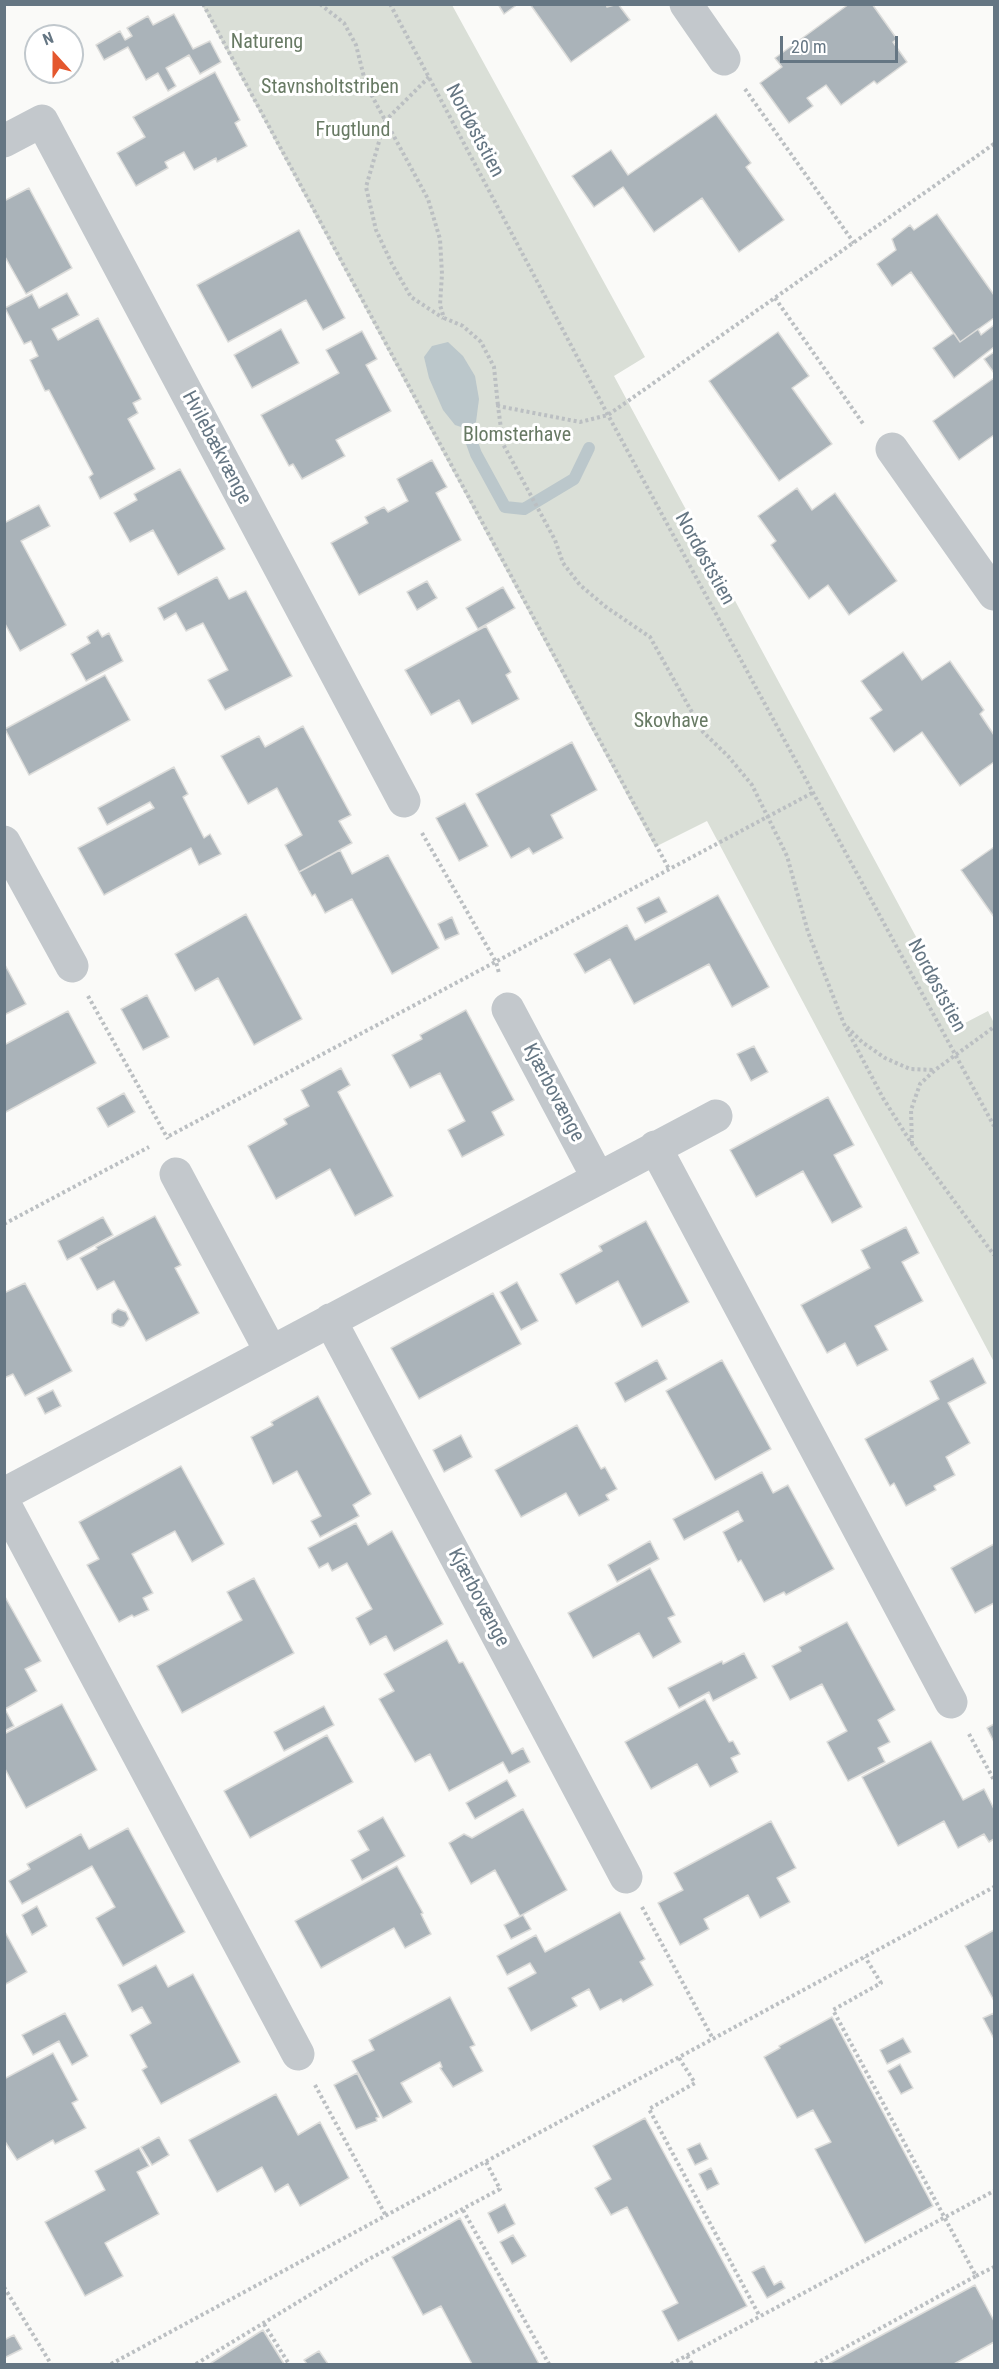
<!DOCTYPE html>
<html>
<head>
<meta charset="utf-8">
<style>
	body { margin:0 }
	#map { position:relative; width:999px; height:2369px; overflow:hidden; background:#fafaf8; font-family:"Roboto Condensed",sans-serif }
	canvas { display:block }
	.frame { position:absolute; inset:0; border:6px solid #657683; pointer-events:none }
	.north { position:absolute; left:24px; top:24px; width:60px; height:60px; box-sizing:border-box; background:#fff; border:2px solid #c1c8cd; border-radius:50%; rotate:339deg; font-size:16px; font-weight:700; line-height:24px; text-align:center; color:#657683 }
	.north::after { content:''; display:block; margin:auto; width:21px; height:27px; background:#e4572e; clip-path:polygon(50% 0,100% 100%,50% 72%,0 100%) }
	.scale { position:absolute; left:780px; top:36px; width:118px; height:27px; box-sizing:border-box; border:3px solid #657683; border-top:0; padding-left:8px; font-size:18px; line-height:21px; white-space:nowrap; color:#657683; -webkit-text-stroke:4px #fff; paint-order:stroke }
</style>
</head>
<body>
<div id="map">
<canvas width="999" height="2369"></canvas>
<div class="frame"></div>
<div class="north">N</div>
<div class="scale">20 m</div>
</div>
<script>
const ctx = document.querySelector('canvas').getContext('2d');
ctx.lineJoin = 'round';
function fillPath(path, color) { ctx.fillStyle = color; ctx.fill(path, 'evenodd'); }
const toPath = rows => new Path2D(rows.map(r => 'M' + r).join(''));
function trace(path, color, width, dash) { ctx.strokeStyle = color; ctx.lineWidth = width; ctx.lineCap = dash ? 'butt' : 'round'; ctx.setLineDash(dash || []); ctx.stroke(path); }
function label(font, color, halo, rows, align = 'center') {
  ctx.font = font + ' "Roboto Condensed",sans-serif'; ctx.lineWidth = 6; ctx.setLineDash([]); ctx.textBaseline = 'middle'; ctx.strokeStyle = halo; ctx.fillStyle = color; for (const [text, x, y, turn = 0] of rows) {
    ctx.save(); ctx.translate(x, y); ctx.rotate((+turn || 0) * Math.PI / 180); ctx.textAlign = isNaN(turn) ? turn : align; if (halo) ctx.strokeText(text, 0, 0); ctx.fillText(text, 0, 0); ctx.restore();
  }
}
const green = toPath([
	[202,5,452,5,645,357,614,376,963,1024,988,1011,994,1023,994,1362,707,821,655,847]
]);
const water = toPath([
	[448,342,463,356,475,376,479,399,476,422,467,429,455,425,443,410,429,378,424,357,432,346]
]);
const stream = toPath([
	[467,429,476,454,505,507,524,509,574,479,589,448]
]);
const building = toPath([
	[498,4,518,4,504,14,498,4],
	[530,4,606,4,607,7,618,4,630,20,571,62,530,4],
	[849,4,872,4,897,39,893,42,907,62,877,84,874,81,841,105,826,85,807,98,813,106,789,123,760,83,782,67,775,58,849,4],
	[174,14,193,49,210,41,221,62,200,74,189,55,166,68,176,86,168,91,158,73,146,80,128,47,104,60,96,45,120,31,125,40,132,36,127,28,148,16,153,25,174,14],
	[215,72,240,120,235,123,247,146,217,162,216,158,194,170,184,152,165,162,168,168,136,186,117,153,145,137,133,117,215,72],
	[716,114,751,163,746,167,784,220,739,252,702,198,654,232,623,187,594,207,572,176,611,150,628,175,716,114],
	[29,188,72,268,26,294,4,255,4,201,29,188],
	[937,214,994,295,994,318,960,342,911,272,892,286,877,264,896,250,892,239,910,225,914,230,937,214],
	[299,230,345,318,323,330,306,300,228,342,197,285,299,230],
	[67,293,79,315,52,329,58,340,98,318,141,399,133,403,138,413,128,419,155,469,100,499,89,477,93,474,49,390,45,391,30,360,38,356,31,341,24,344,5,308,32,294,39,308,67,293],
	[994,325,994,347,954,378,933,348,954,333,960,342,978,329,981,335,994,325],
	[281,329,299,363,252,388,234,355,281,329],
	[362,331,377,359,366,365,391,411,336,440,345,456,302,479,293,464,289,466,261,415,339,373,326,350,362,331],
	[778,332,809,376,792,388,832,444,779,481,709,381,778,332],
	[994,352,994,373,984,359,994,352],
	[994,378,994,435,959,460,933,421,994,378],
	[432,460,447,487,436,493,461,540,359,595,331,543,368,523,365,517,384,507,388,512,408,501,397,479,432,460],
	[180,469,225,549,178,575,153,530,130,542,114,513,137,500,134,494,180,469],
	[797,488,812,510,835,493,897,581,849,615,828,585,809,599,771,545,776,541,758,516,797,488],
	[39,505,50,526,21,541,66,625,20,651,4,622,4,523,39,505],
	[217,577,229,599,246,591,292,676,225,710,208,680,228,670,203,623,186,631,176,613,164,620,158,608,217,577],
	[427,581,437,598,417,610,407,592,427,581],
	[503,587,515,608,478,629,466,608,503,587],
	[486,626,511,672,506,675,519,699,472,724,459,700,431,715,405,670,486,626],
	[98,630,102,637,109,633,123,661,86,681,71,654,90,643,87,637,98,630],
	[903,652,922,680,950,661,984,710,980,714,994,735,994,762,960,786,922,732,894,752,870,718,882,710,861,681,903,652],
	[105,675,130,720,29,775,5,729,105,675],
	[303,726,351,815,339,821,352,843,299,872,285,845,302,835,277,788,248,804,221,756,259,736,265,747,303,726],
	[572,742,597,790,551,815,563,838,533,854,529,848,511,858,476,794,572,742],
	[174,767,188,794,183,797,204,838,210,834,221,854,199,865,191,848,104,895,78,848,154,808,150,802,107,825,98,808,174,767],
	[465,803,488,846,459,861,436,818,465,803],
	[994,847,994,917,961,870,994,847],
	[340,850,352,874,388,855,439,948,392,974,352,899,325,913,315,894,312,896,299,872,340,850],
	[718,895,769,987,732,1007,709,964,634,1004,610,959,585,973,574,954,627,925,635,940,718,895],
	[659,897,667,912,645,923,637,908,659,897],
	[246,914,302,1019,254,1045,218,978,195,991,175,954,246,914],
	[452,917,459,934,445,940,438,924,452,917],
	[4,963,26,1004,4,1015,4,963],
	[147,995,169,1037,143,1050,121,1009,147,995],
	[466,1010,514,1100,492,1112,504,1135,462,1157,448,1130,465,1121,440,1073,410,1088,392,1055,422,1039,420,1035,466,1010],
	[68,1011,96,1063,4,1113,4,1045,68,1011],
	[754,1046,768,1072,751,1081,737,1054,754,1046],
	[341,1068,350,1085,338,1092,393,1196,355,1216,330,1169,276,1199,248,1146,287,1124,284,1119,309,1106,301,1090,341,1068],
	[124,1093,135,1112,108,1127,97,1108,124,1093],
	[828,1097,854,1145,834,1155,862,1207,832,1223,803,1171,756,1197,730,1150,828,1097],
	[155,1216,181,1265,175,1268,199,1313,146,1341,114,1281,97,1290,80,1258,97,1249,96,1247,155,1216],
	[103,1217,113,1235,67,1260,58,1241,103,1217],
	[646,1221,689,1302,642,1327,618,1281,576,1304,560,1274,602,1251,599,1246,646,1221],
	[906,1227,919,1253,902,1262,923,1301,875,1326,888,1350,857,1366,845,1343,827,1353,801,1305,870,1268,861,1250,906,1227],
	[517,1282,538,1321,521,1330,500,1292,517,1282],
	[25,1283,72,1371,25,1396,13,1374,4,1378,4,1293,25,1283],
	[493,1293,521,1344,419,1399,391,1348,493,1293],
	[118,1309,126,1312,129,1319,124,1326,120,1327,112,1323,112,1314,118,1309],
	[973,1358,986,1383,948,1403,970,1443,946,1457,955,1475,934,1486,936,1490,906,1506,894,1483,890,1486,865,1439,939,1399,930,1381,973,1358],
	[657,1360,667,1379,625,1402,615,1383,657,1360],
	[722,1360,771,1449,715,1480,666,1391,722,1360],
	[53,1390,61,1406,45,1414,37,1398,53,1390],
	[318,1396,371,1494,353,1505,359,1516,320,1537,311,1521,321,1516,297,1471,273,1484,251,1437,273,1425,271,1422,318,1396],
	[577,1425,601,1469,605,1467,617,1489,606,1495,609,1500,579,1516,566,1493,521,1517,495,1470,577,1425],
	[461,1435,472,1457,444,1472,433,1450,461,1435],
	[181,1466,224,1544,192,1562,175,1531,132,1554,153,1593,143,1598,149,1610,134,1617,132,1615,119,1622,87,1565,99,1559,79,1522,181,1466],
	[762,1472,773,1493,788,1485,834,1569,786,1595,784,1592,764,1602,741,1560,738,1562,723,1532,743,1521,738,1511,684,1540,673,1519,762,1472],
	[356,1523,368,1545,392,1531,443,1624,394,1651,386,1636,370,1645,356,1618,372,1609,347,1563,332,1571,328,1563,319,1568,308,1548,356,1523],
	[650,1541,659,1559,617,1582,608,1565,650,1541],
	[994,1544,994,1603,975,1613,951,1568,994,1544],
	[650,1568,675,1615,668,1618,681,1642,653,1658,639,1633,593,1658,568,1613,650,1568],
	[254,1578,294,1653,182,1713,157,1666,242,1620,227,1592,254,1578],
	[4,1595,41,1661,25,1669,37,1691,5,1709,14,1726,4,1731,4,1595],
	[847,1622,895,1710,878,1720,890,1742,878,1748,885,1762,848,1781,827,1742,847,1731,822,1684,790,1700,772,1666,801,1651,799,1647,847,1622],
	[447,1640,459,1663,463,1662,512,1754,523,1748,530,1762,509,1773,503,1762,449,1791,430,1754,415,1762,379,1699,394,1691,384,1674,447,1640],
	[744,1653,757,1678,713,1701,709,1692,679,1708,668,1688,722,1661,723,1664,744,1653],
	[705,1699,729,1742,733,1741,740,1754,731,1758,738,1772,710,1787,697,1764,651,1789,625,1742,705,1699],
	[62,1704,97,1770,26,1808,4,1767,4,1734,62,1704],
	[324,1706,334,1725,284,1751,274,1732,324,1706],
	[994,1724,994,1742,987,1728,994,1724],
	[327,1735,353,1782,250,1838,224,1791,327,1735],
	[931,1741,963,1800,984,1789,994,1809,994,1839,989,1842,984,1834,958,1848,944,1821,898,1846,862,1777,931,1741],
	[507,1780,516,1796,475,1819,466,1803,507,1780],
	[523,1809,567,1890,520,1916,495,1870,471,1884,449,1843,464,1834,472,1838,523,1809],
	[383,1817,405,1856,362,1880,351,1860,369,1850,358,1831,383,1817],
	[771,1821,796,1868,777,1878,790,1902,760,1918,748,1895,704,1919,709,1929,680,1945,658,1903,683,1890,674,1873,771,1821],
	[128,1828,185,1932,123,1966,96,1918,115,1907,92,1866,22,1904,9,1881,30,1869,27,1864,81,1834,89,1849,128,1828],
	[397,1866,423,1913,421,1914,431,1934,405,1948,394,1928,321,1968,295,1921,397,1866],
	[37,1906,47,1926,32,1935,22,1915,37,1906],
	[620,1912,645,1959,640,1962,653,1985,623,2002,621,1999,600,2010,589,1989,572,1998,577,2006,531,2031,508,1988,536,1973,530,1963,507,1975,497,1956,536,1935,545,1952,620,1912],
	[523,1915,531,1929,511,1939,504,1925,523,1915],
	[4,1930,27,1972,4,1985,4,1930],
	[994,1930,994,2001,965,1946,994,1930],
	[156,1965,168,1987,193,1974,240,2062,161,2104,142,2070,147,2067,130,2035,151,2023,142,2007,132,2012,118,1985,156,1965],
	[450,1997,475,2045,470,2047,483,2071,453,2087,440,2068,442,2067,440,2062,401,2083,412,2102,383,2118,352,2061,374,2050,369,2040,450,1997],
	[65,2013,88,2056,72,2065,59,2041,33,2055,22,2035,65,2013],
	[994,2013,994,2039,983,2018,994,2013],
	[832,2017,933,2206,865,2243,815,2149,831,2142,813,2110,797,2118,764,2057,780,2048,779,2046,832,2017],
	[903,2038,911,2052,887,2064,880,2050,903,2038],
	[53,2053,78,2100,72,2103,86,2128,55,2144,53,2140,17,2160,4,2140,4,2079,53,2053],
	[900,2064,913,2088,901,2094,888,2071,900,2064],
	[357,2073,379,2117,376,2118,377,2121,356,2129,334,2085,357,2073],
	[276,2094,298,2135,320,2122,349,2178,300,2206,288,2184,275,2192,262,2167,217,2192,189,2140,276,2094],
	[645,2118,747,2306,678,2341,662,2311,678,2303,627,2207,611,2215,595,2188,611,2179,593,2146,645,2118],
	[159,2137,169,2155,152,2165,141,2147,159,2137],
	[700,2143,708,2159,695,2165,687,2149,700,2143],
	[139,2148,149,2166,137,2172,159,2214,105,2243,123,2276,85,2296,45,2222,105,2190,95,2171,139,2148],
	[711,2168,719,2184,707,2190,699,2174,711,2168],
	[505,2204,515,2224,498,2233,488,2213,505,2204],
	[460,2218,539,2364,472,2364,441,2306,423,2315,392,2257,460,2218],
	[513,2235,526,2256,512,2264,500,2242,513,2235],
	[764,2266,774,2285,781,2281,785,2288,767,2298,752,2272,764,2266],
	[975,2285,994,2321,994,2342,954,2364,828,2364,975,2285],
	[263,2330,284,2364,212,2364,211,2363,263,2330],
	[14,2335,22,2349,4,2358,4,2340,14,2335],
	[319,2351,328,2364,307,2364,304,2360,319,2351]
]);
const path = toPath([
	[203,4,669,869],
	[320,4,344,23,356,45,366,85,428,199,440,239,442,274,440,305,444,318,463,326,481,342,494,367,498,406],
	[390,4,608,415,994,1126],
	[429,77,385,121,366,187,376,230,392,264,411,297,443,318],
	[745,89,854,243],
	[994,144,608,415,580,422,498,406,503,444,555,540,563,563,580,585,606,607,650,637,703,732,728,756,752,785,787,856,808,932,844,1024,883,1098,910,1141,994,1255],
	[775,298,864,425],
	[422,833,496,962,499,973],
	[88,996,168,1139],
	[847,1027,862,1042,885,1058,910,1069,934,1070],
	[169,1136,814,792],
	[912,1144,911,1110,920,1084,935,1070,994,1027],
	[4,1224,149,1147],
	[969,1734,994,1780],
	[642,1907,713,2039],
	[679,2058,695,2083,649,2109,759,2315],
	[315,2085,386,2216],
	[463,2210,549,2364],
	[976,2276,994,2267],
	[4,2287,51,2364],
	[264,2324,289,2364],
	[687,2356,692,2364],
	[111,2364,994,1887],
	[196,2364,369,2259,500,2189,486,2162],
	[671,2364,994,2191],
	[815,2364,976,2276,833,2010,881,1983,865,1957]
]);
const minor = toPath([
	[686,4,724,59],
	[4,141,42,121,404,801],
	[892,449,994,594],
	[4,842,72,966],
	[508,1009,598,1178],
	[655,1147,951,1702],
	[176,1174,271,1352],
	[330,1320,626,1877],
	[4,1494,716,1116],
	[4,1503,298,2054]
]);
const parkNames = [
	["Natureng",267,43],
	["Stavnsholtstriben",330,88],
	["Frugtlund",353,131],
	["Blomsterhave",517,436],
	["Skovhave",671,722]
];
const streetNames = [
	["Nordøststien",474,131,62],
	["Hvilebækvænge",216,448,62],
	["Nordøststien",704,559,61],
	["Nordøststien",936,986,62],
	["Kjærbovænge",553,1093,62],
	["Kjærbovænge",478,1598,62]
];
fillPath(green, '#dadfd7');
fillPath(water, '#bbc7cb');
trace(stream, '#bbc7cb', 12);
fillPath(building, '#aab3b9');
trace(building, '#dcdcda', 1.5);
trace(path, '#bbbfc2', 4, [3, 3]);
trace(minor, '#c3c8cc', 33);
label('20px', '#687a64', '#fff', parkNames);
label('20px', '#657683', '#fff', streetNames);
</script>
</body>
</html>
